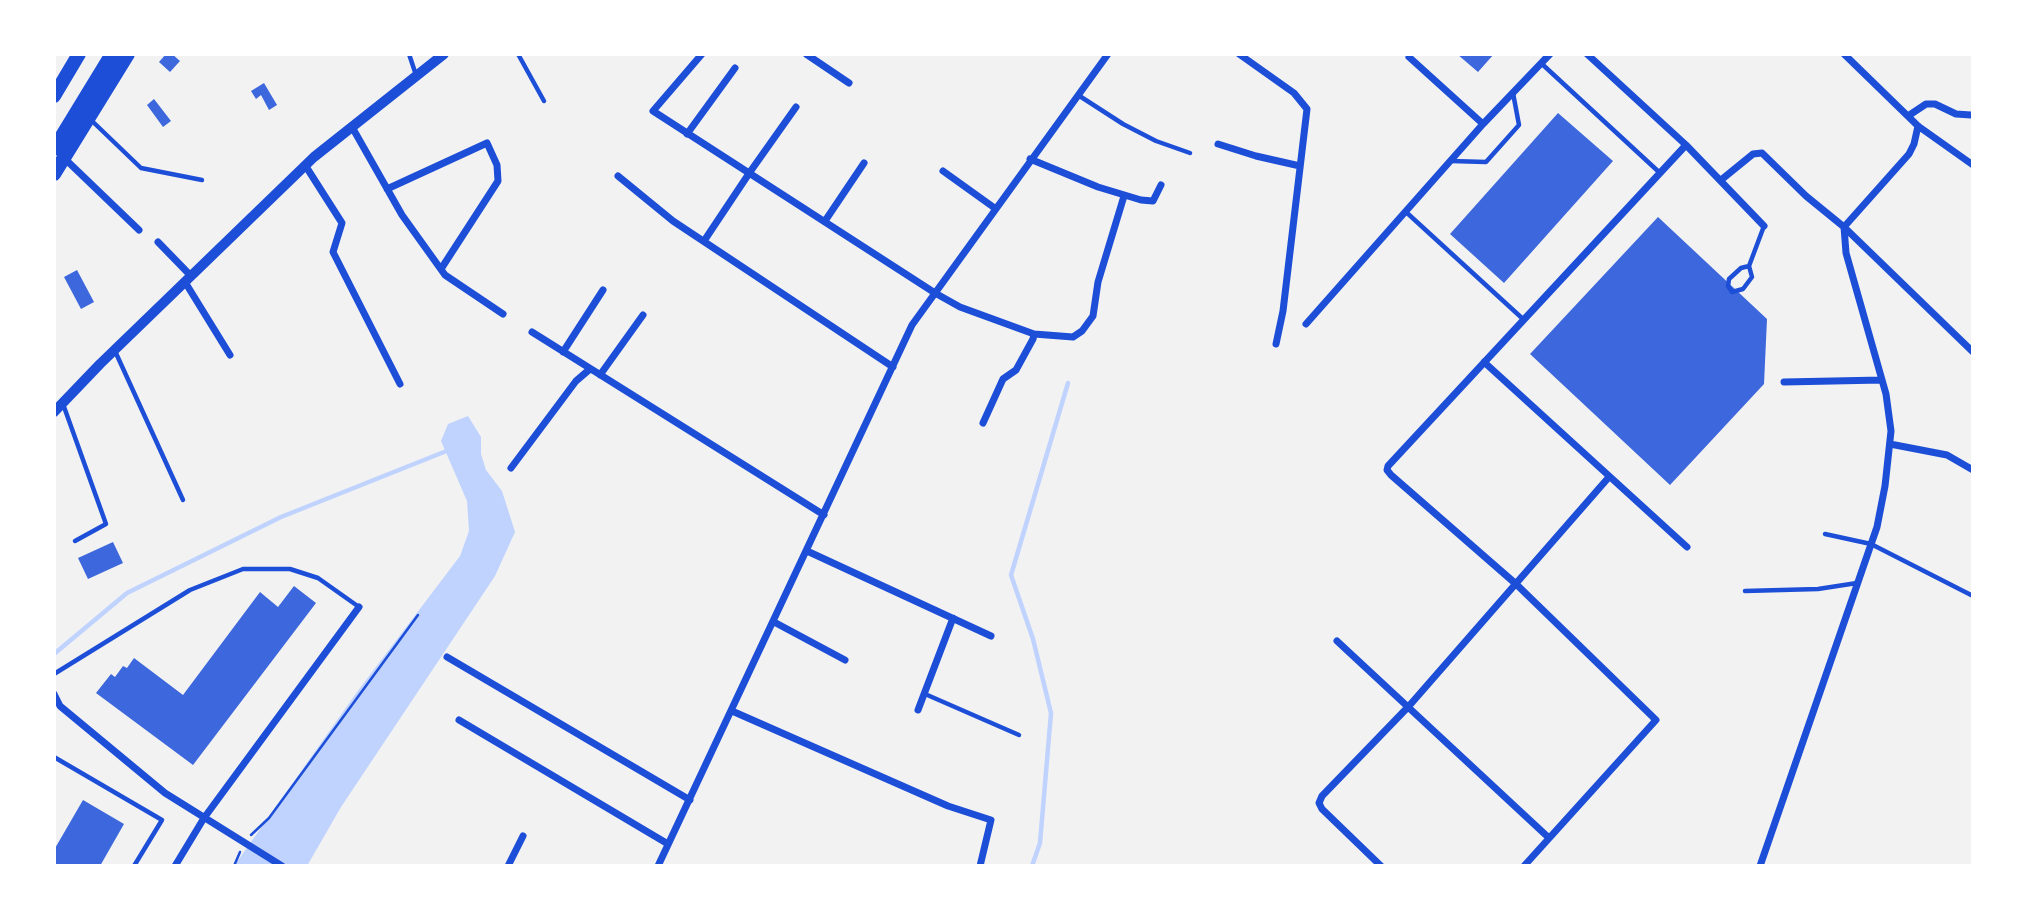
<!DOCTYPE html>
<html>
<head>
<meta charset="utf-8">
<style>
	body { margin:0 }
	#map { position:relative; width:2027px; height:920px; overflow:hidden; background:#f2f2f2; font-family:"Asap Condensed",sans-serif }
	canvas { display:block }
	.frame { position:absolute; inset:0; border:56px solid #fff; pointer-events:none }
</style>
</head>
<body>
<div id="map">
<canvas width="2027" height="920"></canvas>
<div class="frame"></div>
</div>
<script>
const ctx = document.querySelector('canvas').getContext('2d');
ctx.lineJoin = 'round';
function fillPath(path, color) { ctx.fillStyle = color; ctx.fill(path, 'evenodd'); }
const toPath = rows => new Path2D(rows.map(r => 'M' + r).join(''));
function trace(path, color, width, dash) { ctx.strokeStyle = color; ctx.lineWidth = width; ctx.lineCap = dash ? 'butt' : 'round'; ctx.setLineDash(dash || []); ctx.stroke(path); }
const water = toPath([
	[468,416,481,437,481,454,486,470,502,491,515,532,495,576,341,807,307,866,234,866,357,692,460,556,469,531,467,501,441,441,448,424]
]);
const stream = toPath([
	[54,654,127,593,281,517,449,450],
	[1032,866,1040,843,1051,713,1033,639,1011,575,1068,383]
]);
const building = toPath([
	[166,54,172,54,180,61,170,72,159,62],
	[1457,54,1494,54,1478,72],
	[264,83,277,105,269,110,261,95,256,99,251,91],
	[154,99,171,121,163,127,147,105],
	[1558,113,1613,161,1504,283,1450,234],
	[1658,217,1767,319,1764,384,1670,485,1530,354],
	[77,270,94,302,81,309,64,277],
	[113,542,123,563,88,579,78,558],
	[294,586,316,603,193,765,96,693,111,674,115,677,123,666,127,668,134,658,183,695,260,592,278,607],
	[83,800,124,824,100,866,54,866,54,850]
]);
const path = toPath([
	[251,835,269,818,418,615],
	[234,866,240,852]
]);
const service = toPath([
	[409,54,416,75],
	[518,54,544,101],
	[1542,64,1660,173],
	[1078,95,1123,124,1156,141,1190,153],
	[91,120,141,168,202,180],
	[1451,161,1486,162,1519,125,1513,93],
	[1406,212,1523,319],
	[1749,266,1741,268,1729,279,1728,286,1732,292,1743,289,1752,277,1749,266,1764,226],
	[115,351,183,500],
	[63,404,106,524,75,541],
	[1825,534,1871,544,1973,596],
	[1745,591,1818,589,1857,583],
	[54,674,190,590,243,569,290,569,318,578,359,607],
	[925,694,1019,735],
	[54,757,162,820,134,866]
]);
const minor = toPath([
	[702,54,653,111,935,293,960,307,1034,334,1073,337,1082,331,1093,316,1098,282,1124,196],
	[806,54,849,83],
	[1239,54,1294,93,1307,109,1283,311,1276,344],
	[1587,54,1686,145,1764,226],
	[1844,54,1918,126,1973,165],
	[1409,57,1483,124],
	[1908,116,1926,104,1935,104,1956,114,1971,115],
	[352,127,402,215,445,275,503,314],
	[687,134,735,68],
	[1218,144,1256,156,1300,166],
	[63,157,139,230],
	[1030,159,1098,187,1141,200,1153,201,1161,185],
	[305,165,342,223,333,252,400,384],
	[943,171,996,209],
	[618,176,673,221,893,367],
	[1721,180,1753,154,1762,153,1806,196,1844,227,1973,352],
	[387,189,487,143,497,165,498,181,441,269],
	[825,221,864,163],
	[704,241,750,172,796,107],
	[158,242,191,276],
	[185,282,230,355],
	[1306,324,1483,124,1550,54],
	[532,332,824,515],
	[563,352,603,290],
	[1484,362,1687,547],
	[600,375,643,315],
	[1784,382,1882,380],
	[983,423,1003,379,1016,370,1033,339,1034,334],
	[1890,444,1947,455,1973,470],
	[511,468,576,381,590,369],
	[807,551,991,636],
	[774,622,845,660],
	[1337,641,1549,838],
	[447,657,690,800],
	[54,694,60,706,165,793,282,866],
	[918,710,953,618],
	[732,711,948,806,991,820,980,866],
	[459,720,668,844],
	[175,866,204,818,359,607],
	[508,866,523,836],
	[658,866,912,325,1108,54],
	[1381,866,1322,809,1319,803,1322,796,1409,706,1609,477],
	[1524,866,1656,720,1516,584,1391,475,1387,470,1388,466,1686,145],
	[1760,866,1877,527,1885,486,1891,431,1886,394,1846,253,1844,227,1909,154,1914,144,1918,126]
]);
const tertiary = toPath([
	[54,412,100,364,314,157,444,54]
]);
const trunk = toPath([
	[54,96,79,54],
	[54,149,112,54],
	[54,174,128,54]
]);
fillPath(water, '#bfd3fe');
trace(stream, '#bfd3fe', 4.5);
fillPath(building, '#3d67dc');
trace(path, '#1d4ed8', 2.5);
trace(service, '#1d4ed8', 4.5);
trace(minor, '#1d4ed8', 7);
trace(tertiary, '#1d4ed8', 10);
trace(trunk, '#1d4ed8', 14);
</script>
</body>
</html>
